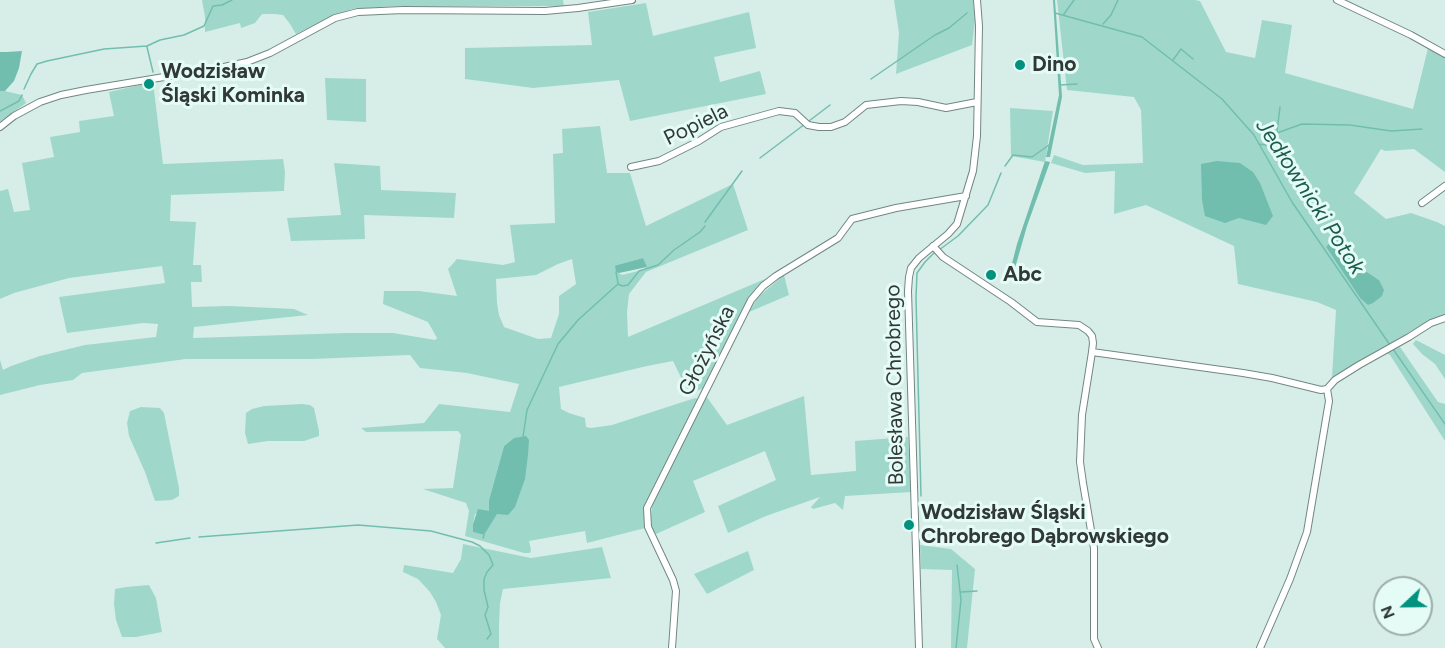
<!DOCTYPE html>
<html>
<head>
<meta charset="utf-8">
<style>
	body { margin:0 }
	#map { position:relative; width:1445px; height:648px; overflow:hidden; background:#d7eee8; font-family:Figtree,sans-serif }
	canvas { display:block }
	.north { position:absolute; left:1373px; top:576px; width:60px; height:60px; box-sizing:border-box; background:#e5fbf6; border:2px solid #9dadaa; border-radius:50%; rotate:248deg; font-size:16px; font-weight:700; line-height:24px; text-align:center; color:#313937 }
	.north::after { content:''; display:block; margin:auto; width:21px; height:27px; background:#00927e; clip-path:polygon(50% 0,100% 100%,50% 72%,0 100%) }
</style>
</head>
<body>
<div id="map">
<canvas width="1445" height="648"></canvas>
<div class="north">N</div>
</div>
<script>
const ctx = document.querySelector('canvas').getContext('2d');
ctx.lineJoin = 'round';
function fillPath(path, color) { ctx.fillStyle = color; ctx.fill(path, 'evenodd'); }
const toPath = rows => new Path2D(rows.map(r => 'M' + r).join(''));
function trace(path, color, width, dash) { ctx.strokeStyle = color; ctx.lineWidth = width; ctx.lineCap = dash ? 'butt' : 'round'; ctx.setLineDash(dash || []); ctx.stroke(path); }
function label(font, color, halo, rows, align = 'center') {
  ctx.font = font + ' Figtree,sans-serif'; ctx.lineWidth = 6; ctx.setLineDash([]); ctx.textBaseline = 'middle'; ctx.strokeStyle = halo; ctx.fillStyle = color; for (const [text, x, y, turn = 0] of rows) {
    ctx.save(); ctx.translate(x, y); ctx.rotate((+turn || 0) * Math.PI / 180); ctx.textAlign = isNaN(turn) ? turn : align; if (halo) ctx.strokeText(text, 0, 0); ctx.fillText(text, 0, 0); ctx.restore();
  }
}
const green = toPath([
	[202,0,563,0,564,6,394,6,352,9,320,22,296,34,290,24,283,15,275,14,262,14,255,23,241,28,240,23,205,32,205,17],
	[894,0,973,0,975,20,972,45,896,74,899,33],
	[1057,0,1195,0,1200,1,1226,52,1255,58,1262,20,1292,25,1285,73,1413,109,1428,48,1445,58,1445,172,1414,149,1385,151,1381,149,1354,193,1386,219,1411,213,1437,222,1445,226,1445,314,1434,318,1332,377,1336,310,1317,302,1238,284,1234,246,1146,205,1114,214,1115,171,1085,173,1051,163,1054,155,1083,165,1143,163,1141,110,1134,97,1067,90],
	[1336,235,1350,246,1360,265,1367,272,1379,280,1360,298,1326,247],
	[646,3,653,36,749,12,756,48,714,57,720,82,760,71,766,94,630,121,619,80,533,88,465,79,465,48,592,45,588,12],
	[325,78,366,79,366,122,327,120],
	[153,82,163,164,283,159,285,172,284,191,171,195,170,221,196,222,193,265,201,265,202,282,191,282,192,307,230,306,294,309,308,315,194,327,193,338,346,333,393,333,435,340,437,338,428,322,383,304,384,291,419,291,457,296,448,269,457,259,503,265,515,262,510,225,555,223,553,154,563,153,562,129,600,126,607,173,630,173,646,226,733,184,748,230,646,272,629,294,627,312,628,337,765,279,747,302,704,388,689,394,673,361,647,366,559,387,561,409,569,413,585,418,586,427,591,428,612,425,695,398,699,399,644,509,645,528,587,543,585,531,529,541,531,550,530,553,524,553,465,536,469,511,466,503,423,489,453,488,461,435,458,431,366,432,361,428,424,423,439,404,510,412,519,384,467,373,420,368,410,355,312,359,186,359,82,373,73,380,40,385,0,395,0,360,3,370,11,366,40,356,85,345,156,337,158,324,143,323,67,333,59,297,165,283,162,266,69,278,14,293,0,299,0,191,8,189,14,212,30,210,22,163,54,157,50,137,80,132,79,121,114,116,109,92],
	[643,258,646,269,622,275,619,273,617,265],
	[572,259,576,284,559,296,559,314,551,338,538,339,504,327,499,315,497,303,496,279,536,275,558,264],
	[514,438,484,535,473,532,473,524,475,514,489,511,489,500,504,446],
	[0,91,5,91,22,95,26,103,0,122],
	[1010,108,1053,111,1045,162,1011,156],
	[334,163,380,166,381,190,456,193,454,218,364,215,365,239,291,241,287,218,341,215],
	[784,275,789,295,749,312,758,297],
	[1416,340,1445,355,1445,379,1435,364,1422,354,1413,344],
	[1400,347,1438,402,1445,404,1445,441,1390,355,1386,353],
	[706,396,727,425,804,396,811,475,856,471,855,441,908,437,911,492,845,496,843,510,835,503,813,509,811,507,820,497,766,516,728,533,718,506,776,480,765,451,693,481,705,512,656,534,653,531,650,522,653,502],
	[302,404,310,405,314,408,319,431,319,436,304,441,268,441,248,444,245,433,246,413,252,409,264,406],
	[141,407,160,408,164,413,179,488,179,496,172,500,155,501,145,472,129,436,127,423,130,411],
	[463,544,531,558,602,547,611,578,503,589,500,603,499,626,499,648,445,648,437,639,441,615,436,602,430,592,418,579,403,572,404,565,453,573,461,559],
	[920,545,951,549,975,569,967,648,951,648,952,570,921,569],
	[748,551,754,570,707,594,694,574],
	[149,585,156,598,162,632,136,637,122,637,116,620,114,604,115,589,126,587]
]);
const water = toPath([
	[1053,0,1055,0,1062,97,1050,157,1046,157,1059,95],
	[22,51,19,68,14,81,5,91,0,91,0,52,7,52],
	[1045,161,1050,162,1027,226,1013,275,1009,275,1017,244],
	[1217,161,1240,163,1253,172,1260,183,1273,216,1266,225,1239,218,1225,223,1205,216,1202,200,1201,164],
	[1336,235,1350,246,1360,265,1367,272,1379,280,1384,290,1382,296,1373,303,1368,305,1360,298,1326,247],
	[643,258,647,267,619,273,616,272,615,266,617,265],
	[526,436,529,440,528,455,525,479,515,507,508,515,497,514,484,535,473,532,473,524,478,509,489,511,489,500,504,446,514,438]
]);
const stream = toPath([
	[1055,13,1142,37,1222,99,1254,135,1292,202,1390,345],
	[1064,14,1074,0],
	[1103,24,1111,15,1118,0],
	[147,47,153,72],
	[1173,60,1181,49,1193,59],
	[871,79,935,35,949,28,967,13],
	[1060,85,1077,84],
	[24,89,31,74,37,64,47,61,104,49,147,46,160,40,184,35,204,26,213,6,222,5,232,0],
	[0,111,19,101,22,95],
	[809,121,830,105],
	[1277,132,1280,107],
	[1259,144,1266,145,1276,138,1277,133,1302,124,1350,125,1391,131,1422,129],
	[760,158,805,124],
	[1005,166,1013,155,1032,157,1049,145],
	[705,222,742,171],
	[939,250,958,236,988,205,1001,173],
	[616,272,618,283],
	[1393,349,1445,424],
	[523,437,527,410,558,344,578,320,618,284,622,286,628,285,639,271,658,265,674,250,700,232,705,226],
	[921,496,916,298,917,273,925,262,935,252],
	[199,537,358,525,431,531,472,542,480,546,489,555,493,565,487,572,484,579,484,590,488,607,485,615,491,634,487,639],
	[483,538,484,535],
	[156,543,190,538],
	[961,592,977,591],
	[956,648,961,600,957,565]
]);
const minor = toPath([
	[1337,0,1411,35,1445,54],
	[0,127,14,116,40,102,61,95,86,90,224,67,247,62,270,53,335,18,358,12,403,10,545,11,578,8,632,0],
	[631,167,659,161,699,141,721,127,779,111,795,113,808,125,819,127,831,127,845,122,866,105,901,101,918,102,946,108,977,102],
	[1422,203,1445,186],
	[933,246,943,257,1011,302,1037,322,1079,325,1088,331,1092,336,1093,343,1092,352,1082,415,1080,462,1083,483,1094,548,1094,639,1098,648],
	[1092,352,1243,373,1272,378,1321,390,1327,389],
	[1327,389,1335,380,1359,365,1409,337,1431,323,1445,318],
	[672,648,676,591,673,580,648,527,647,508,751,300,763,286,776,276,838,238,852,219,896,208,966,196],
	[919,648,908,291,909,277,911,268,919,258,948,234,957,224,973,171,977,136,979,26,977,0],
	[1260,648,1290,579,1307,532,1329,401,1327,389]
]);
const markers = [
	[1020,65,6,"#00927e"],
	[149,84,6,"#00927e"],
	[991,275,6,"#00927e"],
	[909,525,6,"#00927e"]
];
const poiNames = [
	["Dino",1032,65],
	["Wodzisław",161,72],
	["Śląski Kominka",161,96],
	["Abc",1003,275],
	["Wodzisław Śląski",921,513],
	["Chrobrego Dąbrowskiego",921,537]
];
const streetNames = [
	["Popiela",696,125,-26],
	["Głożyńska",707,351,-63],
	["Bolesława Chrobrego",895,385,-91]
];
const waterNames = [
	["Jedłownicki Potok",1310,197,57]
];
fillPath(green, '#9fd8cb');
fillPath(water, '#72beae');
trace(stream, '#72beae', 1.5);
trace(minor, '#728782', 8);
trace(minor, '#fff', 6);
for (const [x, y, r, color] of markers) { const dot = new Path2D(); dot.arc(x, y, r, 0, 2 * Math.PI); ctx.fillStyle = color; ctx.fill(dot); trace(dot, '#e5fbf6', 2); }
label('bold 21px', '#313937', '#e5fbf6', poiNames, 'left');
label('21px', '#313937', '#e5fbf6', streetNames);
label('italic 22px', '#1d5c51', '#e5fbf6', waterNames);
</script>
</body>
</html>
